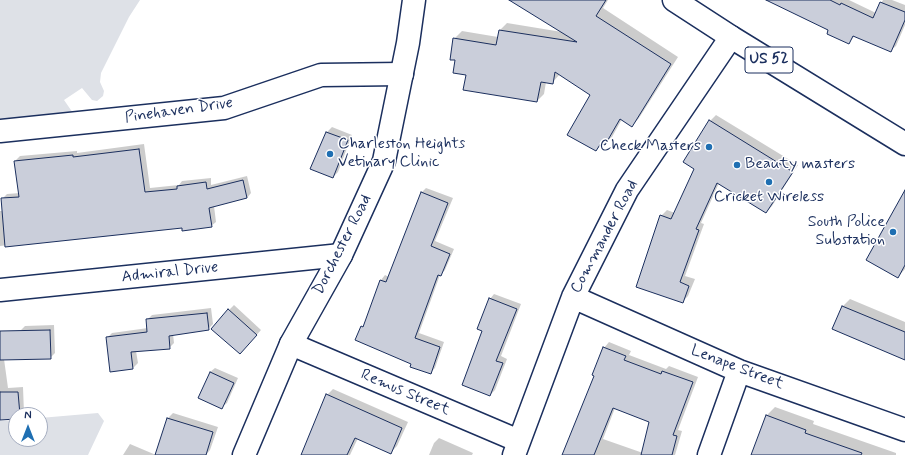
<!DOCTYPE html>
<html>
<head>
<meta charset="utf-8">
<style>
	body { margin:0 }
	#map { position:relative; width:905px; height:455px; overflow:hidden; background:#fff; font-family:Mynerve,sans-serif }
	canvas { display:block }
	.north { position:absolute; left:8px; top:407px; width:40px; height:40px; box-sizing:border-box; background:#fff; border:1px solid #a4acbf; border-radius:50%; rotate:0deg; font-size:11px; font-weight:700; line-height:16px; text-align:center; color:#1b2f5e }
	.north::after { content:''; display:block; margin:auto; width:14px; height:18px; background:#1f6fb2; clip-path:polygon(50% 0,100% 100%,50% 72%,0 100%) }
</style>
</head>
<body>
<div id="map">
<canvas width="905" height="455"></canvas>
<div class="north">N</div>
</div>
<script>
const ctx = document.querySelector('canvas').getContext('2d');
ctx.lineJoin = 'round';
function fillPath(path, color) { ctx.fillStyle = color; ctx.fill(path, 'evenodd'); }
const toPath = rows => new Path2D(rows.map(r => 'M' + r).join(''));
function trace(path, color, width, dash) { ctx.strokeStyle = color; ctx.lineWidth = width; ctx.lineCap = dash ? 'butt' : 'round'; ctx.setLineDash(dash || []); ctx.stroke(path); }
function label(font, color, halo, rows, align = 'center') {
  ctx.font = font + ' Mynerve,sans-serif'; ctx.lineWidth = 3; ctx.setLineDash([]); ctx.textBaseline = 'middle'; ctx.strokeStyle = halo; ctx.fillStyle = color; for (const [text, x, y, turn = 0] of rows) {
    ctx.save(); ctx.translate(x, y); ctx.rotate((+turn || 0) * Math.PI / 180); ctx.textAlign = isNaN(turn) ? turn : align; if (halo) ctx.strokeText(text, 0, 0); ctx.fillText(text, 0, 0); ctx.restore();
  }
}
const green = toPath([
	[0,0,140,0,129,17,101,73,100,82,104,91,103,96,97,101,92,100,82,88,64,100,73,113,0,120],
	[98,413,104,421,88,455,0,455,0,421,16,420,16,439,40,439,40,418]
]);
const shadow = toPath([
	[511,0,608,0,603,8,678,57,639,118,632,126,622,119,612,137,596,150,591,94,560,74,552,83,546,82,544,94,537,101,467,74,456,60,454,39,462,31,498,37,500,30,507,23,562,32],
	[778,0,849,0,876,13,883,0,892,0,905,5,905,25,896,46,891,50,855,35,849,43],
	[716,115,798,165,772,206,766,212,719,183,701,223,704,224,685,276,695,279,688,296,682,302,661,216,667,210,675,213,695,168,710,121],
	[332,127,352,135,338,172,333,177,312,168,327,132],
	[144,144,150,188,179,185,182,181,211,178,211,185,247,176,251,193,247,198,214,206,216,222,211,226,183,226,0,246,0,211,3,211,2,199,7,194,20,193,15,161,20,156,77,151,77,153],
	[426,188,453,198,435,241,454,249,445,270,440,275,419,333,444,342,435,368,430,373,413,364,362,327,366,323,381,280,385,275,389,277,421,193],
	[905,196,905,269,898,277],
	[494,294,521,304,501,356,507,359,495,390,490,395,484,330,490,299],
	[850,299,905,322,905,359,843,306],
	[234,305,261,330,245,348,229,310],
	[211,308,213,324,208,329,173,334,174,343,169,348,136,351,138,363,133,368,107,338,112,333,148,328,147,320,152,315],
	[54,325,55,353,50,358,4,359,8,388,23,387,24,413,16,415,16,418,0,419,0,334,20,331,25,326],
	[609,342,631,351,629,355,666,369,669,366,698,377,678,430,682,431,675,455,564,455,596,375,604,348],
	[615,408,651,422,643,453,603,439],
	[215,368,238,378,227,403,222,407,210,372],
	[333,389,408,422,397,446,391,452,358,438,350,455,301,455,327,395],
	[775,407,814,421,813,424,896,453,896,455,752,455,766,416],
	[173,413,218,427,210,450,206,455,156,455,168,418],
	[439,438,473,453,472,455,429,455,434,443],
	[130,444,156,455,123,455]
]);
const building = toPath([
	[509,0,606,0,596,16,671,64,632,127,620,119,605,145,601,143,596,151,567,135,590,95,555,72,553,84,541,82,537,102,463,90,466,75,453,73,455,60,450,60,453,38,496,45,499,30,577,42,509,0],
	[766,0,830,0,840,5,841,3,873,18,880,2,905,12,905,20,891,52,853,36,849,44,827,34,828,30,766,0],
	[709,120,793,172,766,213,717,183,696,229,699,230,680,282,689,286,683,303,636,287,660,215,671,219,694,169,683,162,709,120],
	[326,132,348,140,333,178,310,169,326,132],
	[139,149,145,192,177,189,177,186,206,182,207,189,243,180,247,198,209,208,212,227,182,231,182,228,5,247,1,198,19,197,14,161,73,155,73,157,139,149],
	[905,190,905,265,898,278,866,260,905,190],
	[421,192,448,203,431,246,450,254,441,276,438,275,415,338,440,347,431,374,410,367,411,364,355,340,361,326,363,327,380,280,386,282,421,192],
	[489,298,517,309,496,361,503,363,490,396,462,385,482,331,477,329,489,298],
	[842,306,905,332,905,360,832,329,842,306],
	[228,309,257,335,240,354,211,329,228,309],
	[207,313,209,330,169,336,170,349,131,352,133,369,110,372,106,337,147,332,146,319,207,313],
	[50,330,51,359,0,360,0,331,50,330],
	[603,347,626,356,624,360,661,374,662,371,693,382,673,435,677,436,672,455,641,455,649,422,613,408,594,455,562,455,594,376,592,375,603,347],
	[210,372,234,383,222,409,198,398,210,372],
	[0,392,18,392,20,415,16,415,16,419,0,420,0,392],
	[326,394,402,428,391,454,355,438,347,455,301,455,326,394],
	[766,415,806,430,805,433,862,453,861,455,751,455,766,415],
	[167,418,213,432,206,455,155,455,167,418]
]);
const minor = toPath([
	[0,131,224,108,321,75,402,74],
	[0,290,341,255],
	[573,297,739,371,905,430],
	[291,344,519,441],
	[514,455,573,297,627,190,731,37],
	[709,455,739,371]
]);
const major = toPath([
	[674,0,731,37,905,144],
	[244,455,291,344,341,255,384,161,408,43,414,0]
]);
const markers = [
	[709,147,4,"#1f6fb2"],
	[330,154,4,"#1f6fb2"],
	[737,165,4,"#1f6fb2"],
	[769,182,4,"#1f6fb2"],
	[893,232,4,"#1f6fb2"]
];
const shields = [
	[769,60,48]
];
const shieldNames = [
	["US 52",769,60]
];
const streetNames = [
	["Pinehaven Drive",179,111,-8],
	["Commander Road",605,237,-62],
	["Dorchester Road",343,245,-63],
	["Admiral Drive",170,273,-6],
	["Lenape Street",737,368,21],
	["Remus Street",405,393,23]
];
const poiNames = [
	["Charleston Heights",338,145],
	["Vetinary Clinic",338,163],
	["Check Masters",701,147,"right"],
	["Beauty masters",745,165],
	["Cricket Wireless",769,198,"center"],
	["South Police",885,223,"right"],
	["Substation",885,241,"right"]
];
fillPath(green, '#dee1e7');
fillPath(shadow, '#0003');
fillPath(building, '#caceda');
trace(building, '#1b2f5e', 1);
trace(minor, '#1b2f5e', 25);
trace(major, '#1b2f5e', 25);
trace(minor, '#fff', 22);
trace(major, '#fff', 22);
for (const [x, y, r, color] of markers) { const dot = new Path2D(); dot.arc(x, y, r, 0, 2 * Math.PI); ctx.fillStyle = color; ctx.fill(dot); trace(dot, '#fff', 1.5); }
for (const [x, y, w] of shields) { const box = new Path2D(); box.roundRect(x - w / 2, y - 13, w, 26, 3); ctx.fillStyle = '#fff'; ctx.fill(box); trace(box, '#1b2f5e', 1); }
label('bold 15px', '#1b2f5e', null, shieldNames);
label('16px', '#1b2f5e', '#fff', streetNames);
label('16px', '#1b2f5e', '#fff', poiNames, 'left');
</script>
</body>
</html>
